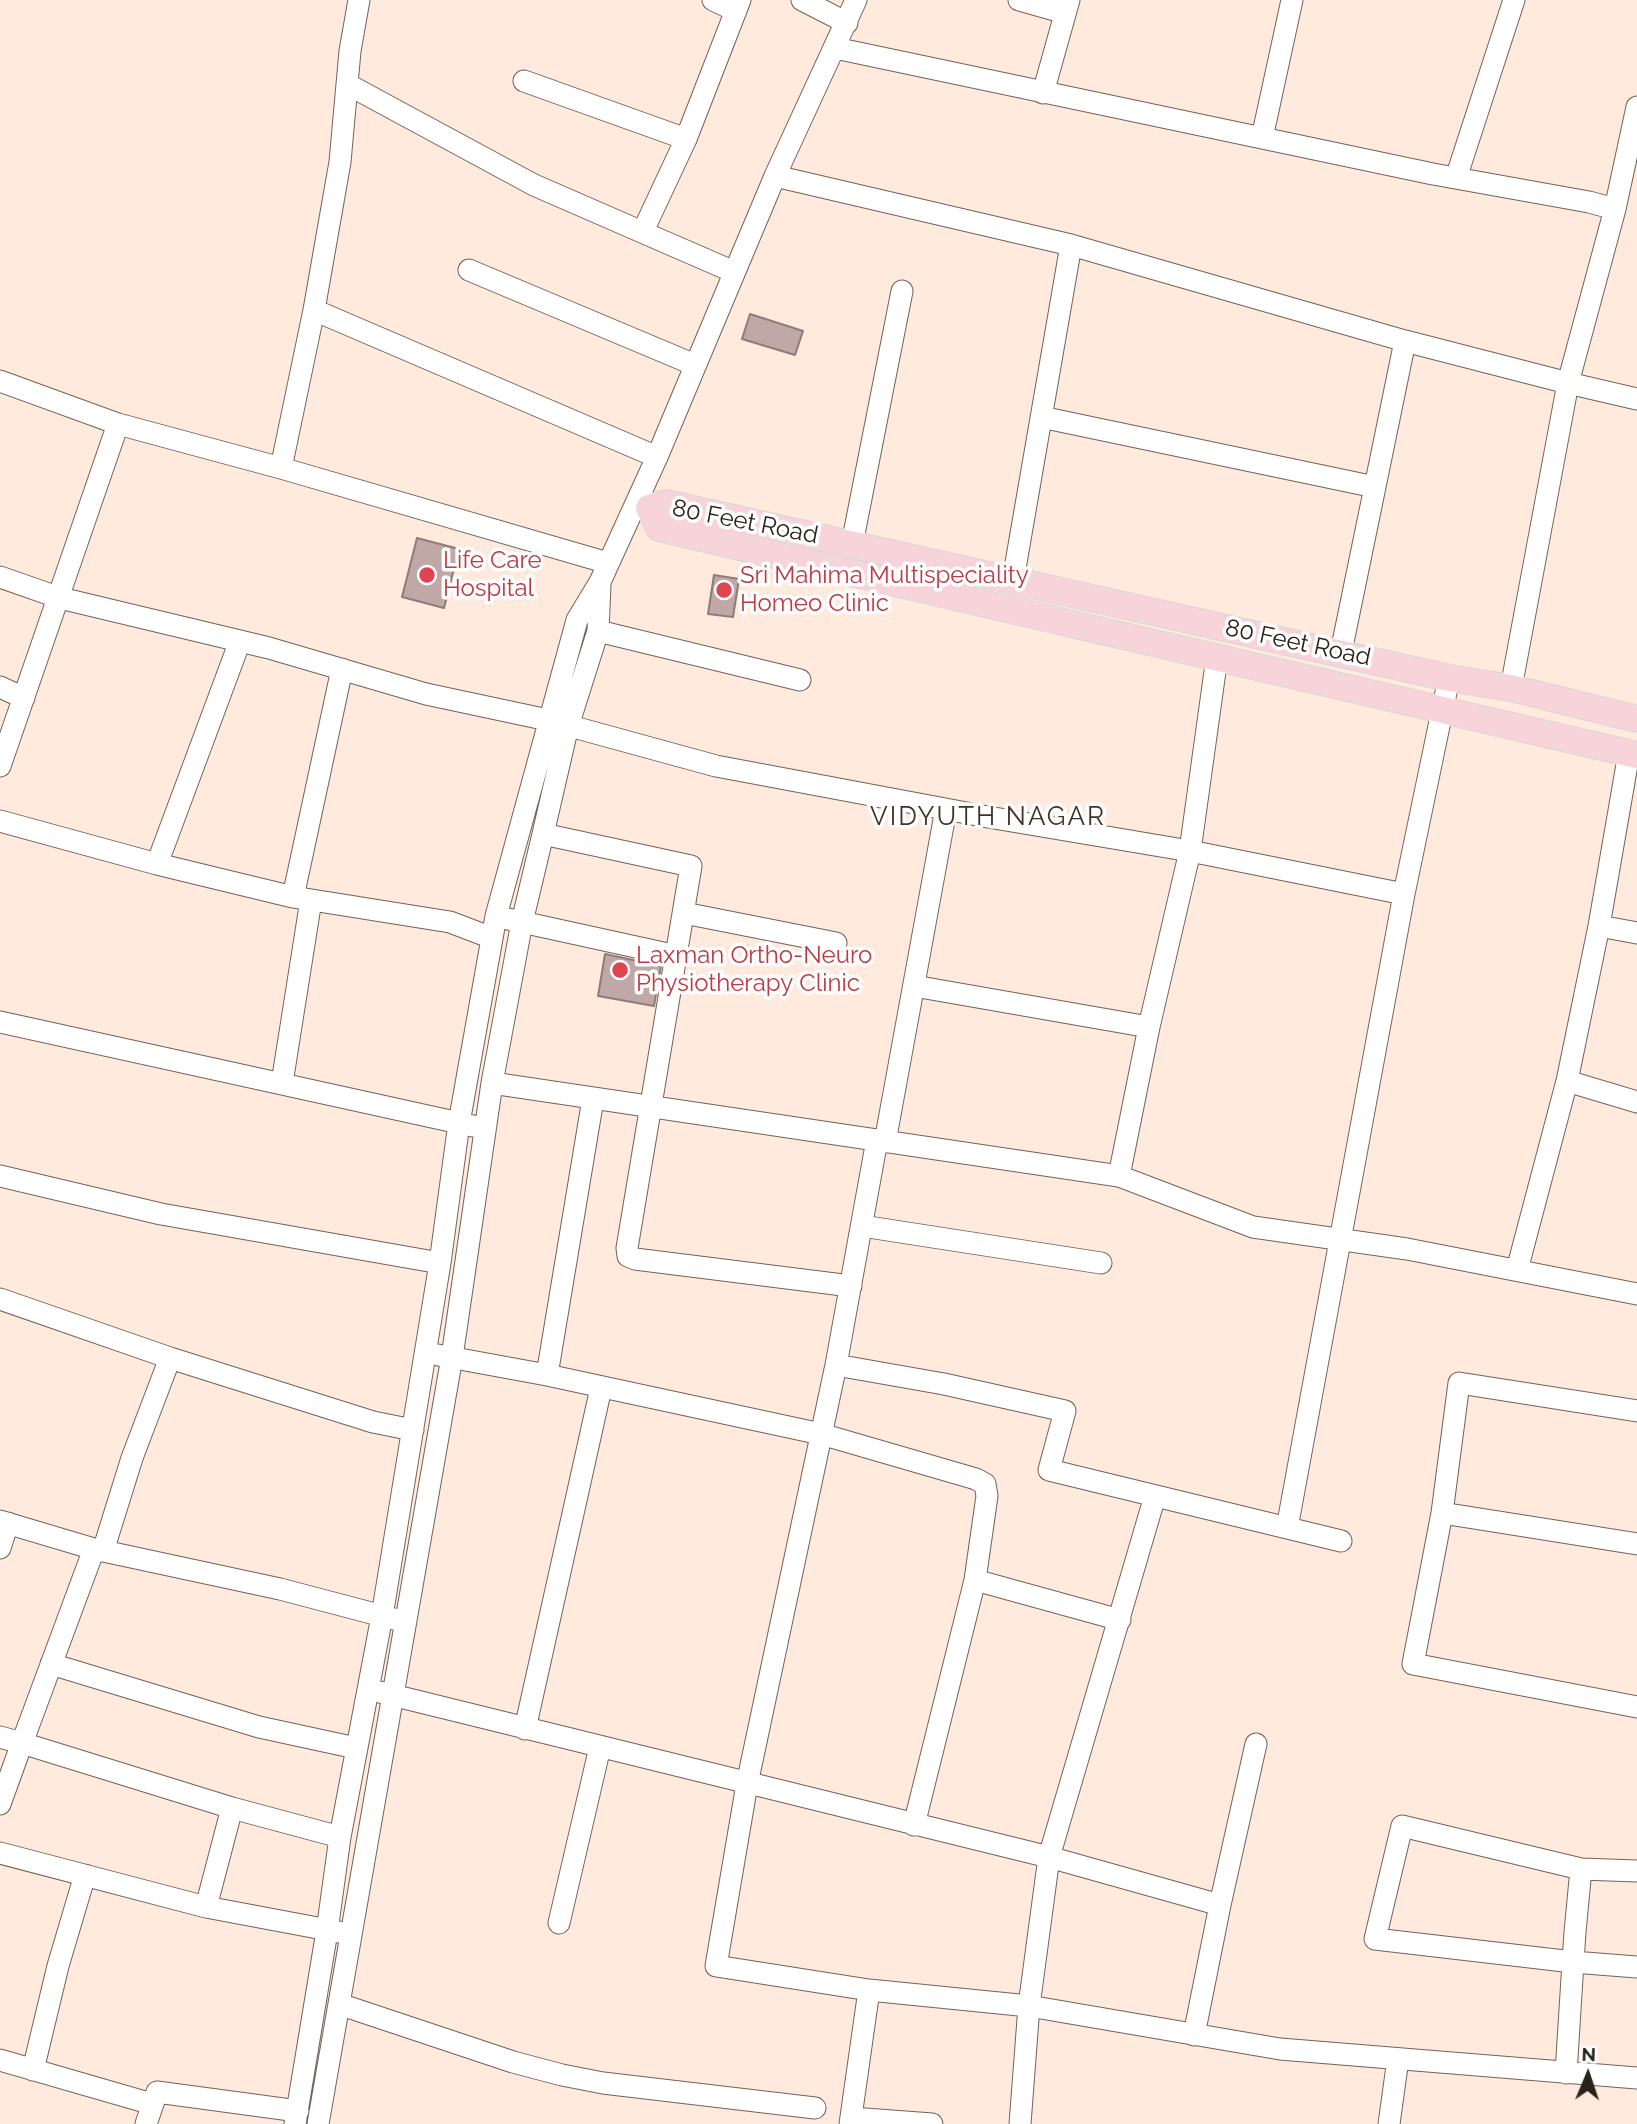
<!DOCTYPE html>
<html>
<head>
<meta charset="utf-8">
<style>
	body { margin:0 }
	#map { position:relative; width:1637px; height:2124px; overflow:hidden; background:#ffeadd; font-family:Raleway,sans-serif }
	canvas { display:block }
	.north { position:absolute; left:1553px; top:2040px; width:70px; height:70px; -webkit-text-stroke:5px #fff; paint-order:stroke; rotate:2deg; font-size:19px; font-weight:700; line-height:28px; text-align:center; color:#28211c }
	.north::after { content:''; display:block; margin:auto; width:24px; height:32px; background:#28211c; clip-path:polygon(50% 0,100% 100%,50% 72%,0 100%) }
</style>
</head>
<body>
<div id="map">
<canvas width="1637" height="2124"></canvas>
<div class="north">N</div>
</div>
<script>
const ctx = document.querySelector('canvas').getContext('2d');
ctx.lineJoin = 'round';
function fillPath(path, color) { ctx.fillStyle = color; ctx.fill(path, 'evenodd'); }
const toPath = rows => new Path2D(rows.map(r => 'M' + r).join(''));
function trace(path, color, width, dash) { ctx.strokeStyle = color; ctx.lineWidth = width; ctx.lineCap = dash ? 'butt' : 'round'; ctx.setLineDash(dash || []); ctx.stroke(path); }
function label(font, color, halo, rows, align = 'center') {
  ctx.font = font + ' Raleway,sans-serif'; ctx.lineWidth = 7; ctx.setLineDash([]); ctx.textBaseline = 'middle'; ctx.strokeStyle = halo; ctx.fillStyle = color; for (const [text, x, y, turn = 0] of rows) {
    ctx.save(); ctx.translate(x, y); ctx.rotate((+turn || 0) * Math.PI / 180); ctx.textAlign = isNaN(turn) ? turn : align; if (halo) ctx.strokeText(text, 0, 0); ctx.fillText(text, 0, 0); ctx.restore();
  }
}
const building = toPath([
	[750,314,803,331,795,355,742,339,750,314],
	[417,538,459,549,444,608,402,597,417,538],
	[714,575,739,579,733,617,708,614,714,575],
	[605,954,661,966,654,1006,598,996,605,954]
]);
const minor = toPath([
	[713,0,736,11],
	[802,0,847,23],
	[1019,0,1065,13],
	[835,48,1433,174,1589,202,1615,209,1637,107],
	[524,81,686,139],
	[347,84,534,185,734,272],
	[1043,93,1069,0],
	[1262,138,1292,0],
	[775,176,1071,245,1405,341,1568,383,1615,209],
	[1456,178,1514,0],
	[643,231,686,139,740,0],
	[469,270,695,365],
	[314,310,657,457],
	[0,381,118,424,281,468,608,563],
	[1041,417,1375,487],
	[281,468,314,310,340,162,350,51,359,0],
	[852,544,902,291],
	[0,577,60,598,269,648,426,694,548,720,716,766,988,817,1190,851,1149,1027,1119,1176,1253,1227,1407,1249,1637,1294],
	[1013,580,1071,245],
	[598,631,800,680],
	[1341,652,1405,341],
	[1217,657,1190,851,1404,894],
	[0,687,24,698],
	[1511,688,1568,383,1637,399],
	[1629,753,1599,926,1567,1081,1637,1102],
	[0,766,118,424],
	[0,821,157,864,293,897,450,922,492,938],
	[543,834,691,866,627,1248,628,1256,635,1259,851,1286],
	[157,864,240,641],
	[293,897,342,669],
	[684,913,836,943],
	[508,919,677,956],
	[1599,926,1637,933],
	[914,986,1149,1027],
	[0,1022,473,1126],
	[282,1083,311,900],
	[492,1083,1119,1176],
	[877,1140,836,1365,944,1384,1065,1411,1049,1470,1341,1541],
	[885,1142,946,809],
	[0,1176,161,1214,440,1263],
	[862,1226,1101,1263],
	[1517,1270,1567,1081],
	[0,1299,170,1358],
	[438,1355,547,1375,821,1434,976,1479,985,1484,987,1496,975,1580,914,1825],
	[836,1365,747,1784,716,1966,869,1990,1029,2006,1020,2124],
	[547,1375,593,1099],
	[1637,1411,1459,1383,1442,1513,1413,1664,1637,1707],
	[1155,1496,1049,1857,1220,1905,1256,1744],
	[1442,1513,1637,1544],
	[0,1521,94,1549],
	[1287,1528,1404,894,1449,678],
	[0,1548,8,1523],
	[103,1551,132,1458,170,1358,373,1422,413,1430],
	[975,1580,1120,1620],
	[51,1664,259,1727,356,1748],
	[380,1692,1049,1857,1029,2006,1280,2049,1637,2078],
	[525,1729,601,1388],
	[0,1737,22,1743,94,1549,280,1589,394,1619],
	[0,1804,22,1743,232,1808,206,1907],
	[232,1808,340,1837],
	[0,1853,206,1907,339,1932],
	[1581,1869,1637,1871],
	[559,1923,600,1747],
	[339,2004,513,2062,562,2075,603,2083,815,2108],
	[1194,2035,1220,1905],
	[0,2060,152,2104],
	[33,2070,58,1966,85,1875],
	[1566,2073,1573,1962,1575,1932,1581,1869,1402,1826,1375,1939,1573,1962,1637,1967],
	[852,2118,932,2124],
	[146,2124,157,2092,298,2111],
	[295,2124,327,1931,340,1837,382,1616,440,1263,459,1123,496,916,577,620,600,582,657,457,775,176,856,0],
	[318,2124,452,1357,492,1083,522,922,543,834,568,726,598,631,600,585],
	[850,2124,869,1990],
	[1389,2124,1398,2059]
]);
const major = toPath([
	[1637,719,1511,688,1449,678,666,503,649,508,659,528,1637,755]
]);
const markers = [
	[427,575,9,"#e0444e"],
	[724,590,9,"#e0444e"],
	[620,970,9,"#e0444e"]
];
const streetNames = [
	["80 Feet Road",745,522,11],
	["80 Feet Road",1298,643,12]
];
const healthNames = [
	["Life Care",443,561],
	["Hospital",443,589],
	["Sri Mahima Multispeciality",740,576],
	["Homeo Clinic",740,604],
	["Laxman Ortho-Neuro",636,956],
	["Physiotherapy Clinic",636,984]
];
const neighbourhoodNames = [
	["VIDYUTH NAGAR",988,817]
];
fillPath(building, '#c0a8a6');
trace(building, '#917b78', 2);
trace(minor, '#746257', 23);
trace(major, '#d8d7d6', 28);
trace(minor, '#fff', 21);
trace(major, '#f7d4da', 26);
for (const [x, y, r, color] of markers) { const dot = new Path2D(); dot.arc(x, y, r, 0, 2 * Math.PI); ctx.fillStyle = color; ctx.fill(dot); trace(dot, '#fff', 2.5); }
label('24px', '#28211c', '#fff', streetNames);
label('24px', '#be3a42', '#fff', healthNames, 'left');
ctx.letterSpacing = '2px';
label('26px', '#413128', '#fff', neighbourhoodNames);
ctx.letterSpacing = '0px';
</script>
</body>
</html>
